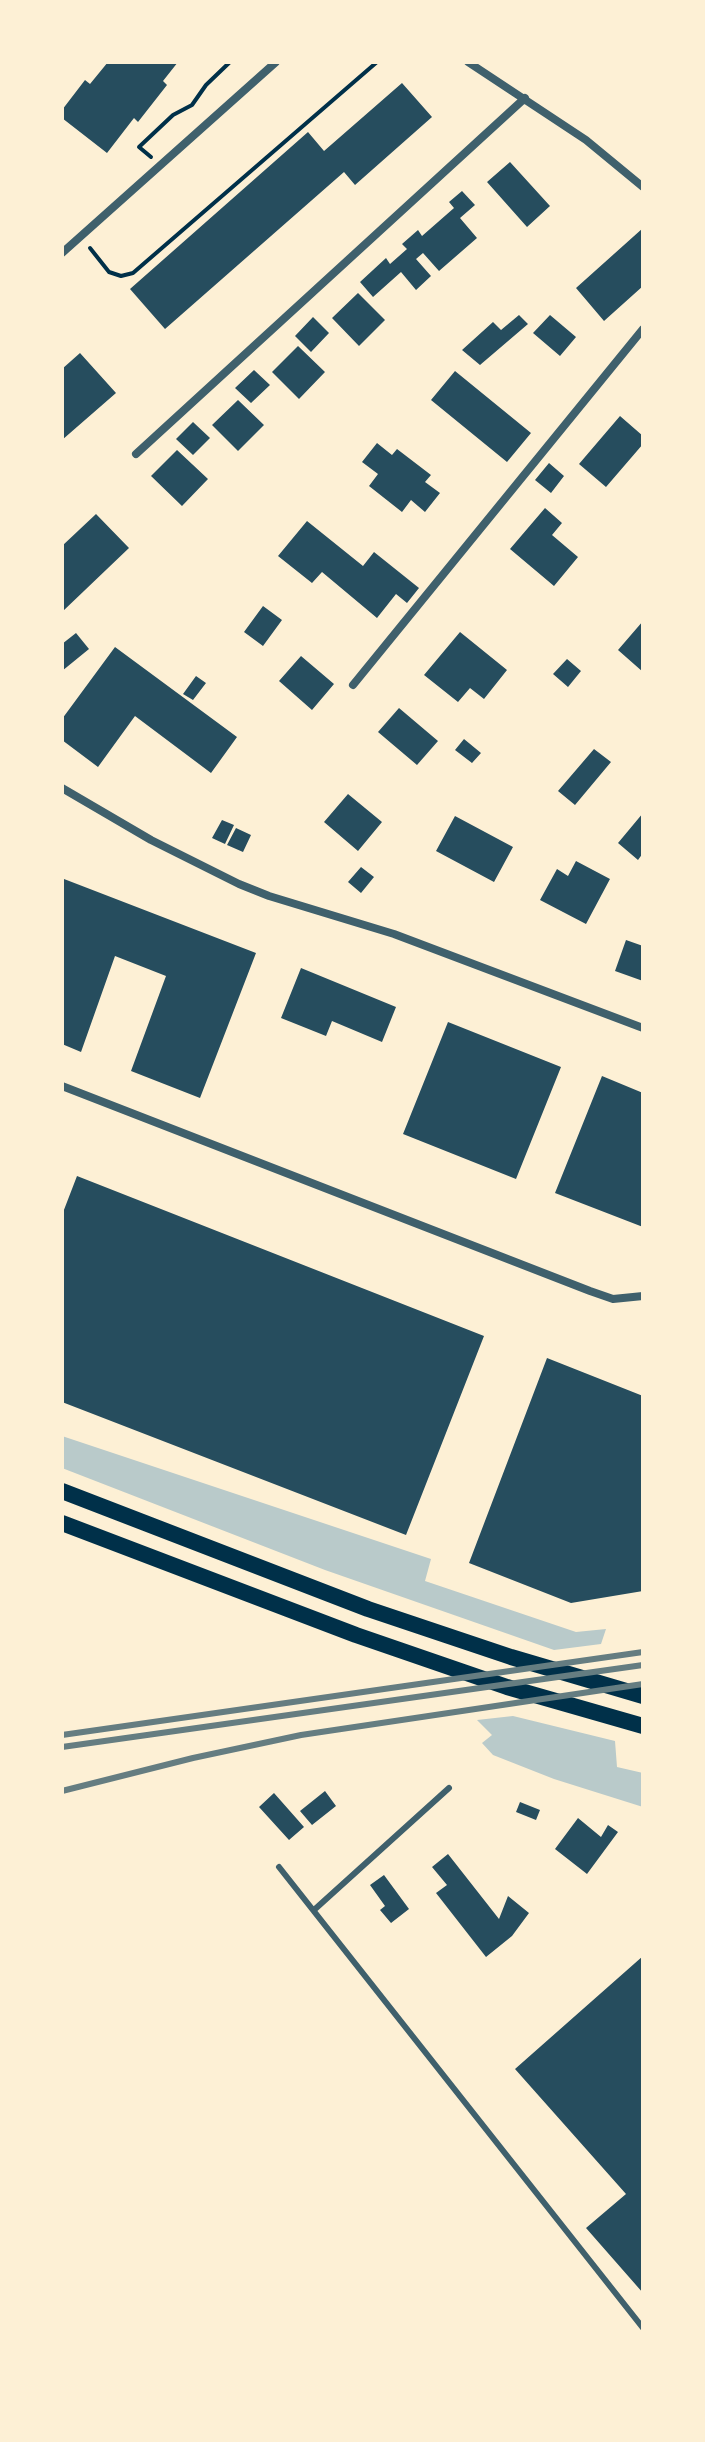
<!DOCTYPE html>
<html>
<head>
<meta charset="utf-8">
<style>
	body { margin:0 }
	#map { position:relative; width:705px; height:2442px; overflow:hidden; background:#fdf0d5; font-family:"Sofia Sans Condensed",sans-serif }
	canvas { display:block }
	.frame { position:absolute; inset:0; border:64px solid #fdf0d5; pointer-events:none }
</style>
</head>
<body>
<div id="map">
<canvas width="705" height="2442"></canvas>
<div class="frame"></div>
</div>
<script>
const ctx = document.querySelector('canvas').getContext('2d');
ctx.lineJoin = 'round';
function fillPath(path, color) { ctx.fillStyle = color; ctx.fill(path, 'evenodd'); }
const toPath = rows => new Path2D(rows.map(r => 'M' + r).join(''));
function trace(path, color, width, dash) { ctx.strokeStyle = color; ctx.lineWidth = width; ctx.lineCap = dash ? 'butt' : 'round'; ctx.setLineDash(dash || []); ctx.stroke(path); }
const green = toPath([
	[62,1436,431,1559,425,1581,576,1632,606,1629,601,1644,554,1650,325,1570,62,1468],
	[513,1716,615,1741,617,1767,643,1773,643,1807,554,1779,493,1755,482,1743,492,1735,477,1720]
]);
const building = toPath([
	[108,62,178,62,163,81,167,85,138,122,134,118,107,153,62,118,62,110,85,80,90,84],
	[402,83,432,117,355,185,344,172,165,329,130,289,308,132,324,151],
	[510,162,550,206,527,227,487,182],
	[462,191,475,205,460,218,477,238,439,271,423,253,416,259,431,276,416,290,401,272,373,297,360,282,386,258,390,264,407,249,402,244,418,230,422,236,454,208,449,202],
	[643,228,643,286,604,321,576,288],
	[358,293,385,320,359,346,332,318],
	[519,315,528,324,480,365,462,350,493,322,501,330],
	[550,315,576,337,560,356,533,333],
	[313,317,329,333,311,352,295,336],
	[298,346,325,372,299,399,272,372],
	[80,353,116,393,62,440,62,369],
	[254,370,270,385,251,403,235,388],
	[455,371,531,433,507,462,431,400],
	[238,400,264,425,238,451,212,425],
	[620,416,643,436,643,444,606,487,579,464],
	[193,422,210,438,193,455,176,439],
	[377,443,392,455,397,449,431,475,425,482,440,493,425,512,411,500,402,512,369,486,378,474,362,462],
	[177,450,208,479,182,506,151,476],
	[549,463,564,476,551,493,535,480],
	[545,508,562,523,552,535,578,557,554,586,510,549],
	[96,514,129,548,62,612,62,546],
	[307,521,363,566,374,552,419,588,407,603,396,594,377,618,322,572,312,583,278,556],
	[263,606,282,620,263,646,244,632],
	[643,621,643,672,618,650],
	[460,632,507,670,484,699,470,688,458,702,424,675],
	[76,633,89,649,62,671,62,644],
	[115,647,237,737,211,773,135,716,98,767,62,740,62,719],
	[301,656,334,684,312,710,279,681],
	[567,659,581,671,568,687,553,674],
	[196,676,206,683,193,700,183,694],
	[399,708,438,741,417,765,378,732],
	[464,739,481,753,472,763,455,750],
	[594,749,611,762,575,805,558,791],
	[348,794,382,822,358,851,324,822],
	[643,813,643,853,638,860,618,843],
	[455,816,513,847,494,882,436,851],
	[222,820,234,825,225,844,212,838],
	[236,828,251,835,243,852,227,845],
	[576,861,610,879,586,924,540,900,557,869,568,876],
	[361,867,374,877,361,893,348,882],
	[64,879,256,953,200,1098,131,1071,166,976,115,956,81,1052,62,1044],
	[626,940,643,946,643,981,615,971],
	[301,968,396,1007,382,1042,332,1021,326,1036,281,1018],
	[448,1022,561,1067,516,1179,403,1134],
	[602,1076,643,1093,643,1227,555,1193],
	[77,1176,484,1336,406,1535,62,1402,62,1215],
	[547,1358,643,1396,643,1591,571,1603,469,1563],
	[325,1791,336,1806,312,1825,300,1811],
	[274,1793,304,1827,289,1840,259,1807],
	[520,1802,540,1810,536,1820,516,1812],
	[578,1818,601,1837,608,1825,618,1832,587,1874,555,1849],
	[448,1854,499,1919,508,1896,529,1913,512,1936,486,1957,436,1893,447,1885,432,1867],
	[384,1875,409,1909,391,1923,380,1910,385,1906,370,1885],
	[643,1956,643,2293,586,2228,626,2194,515,2069]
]);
const path = toPath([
	[151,157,139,147,173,115,192,105,206,85,230,62],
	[90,248,109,272,121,276,133,273,377,62]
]);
const service = toPath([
	[279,1867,643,2328],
	[314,1910,449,1788]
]);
const minor = toPath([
	[468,62,586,140,643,187],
	[62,253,276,62],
	[136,454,525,98],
	[353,685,643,329],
	[62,788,151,840,239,884,269,896,394,934,643,1028],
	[62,1086,590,1291,613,1299,643,1296]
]);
const secondary = toPath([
	[62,1491,368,1609,511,1657,643,1696],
	[62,1523,356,1635,507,1687,643,1726]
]);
const rail = toPath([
	[62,1735,643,1652],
	[62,1747,643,1665],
	[62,1791,193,1758,301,1735,643,1684]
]);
fillPath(green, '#b9caca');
fillPath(building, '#264d5e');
trace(path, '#003049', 4);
trace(service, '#3f606c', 6);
trace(minor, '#3f606c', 8);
trace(secondary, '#003049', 16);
trace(rail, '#657d81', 6);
</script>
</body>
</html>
